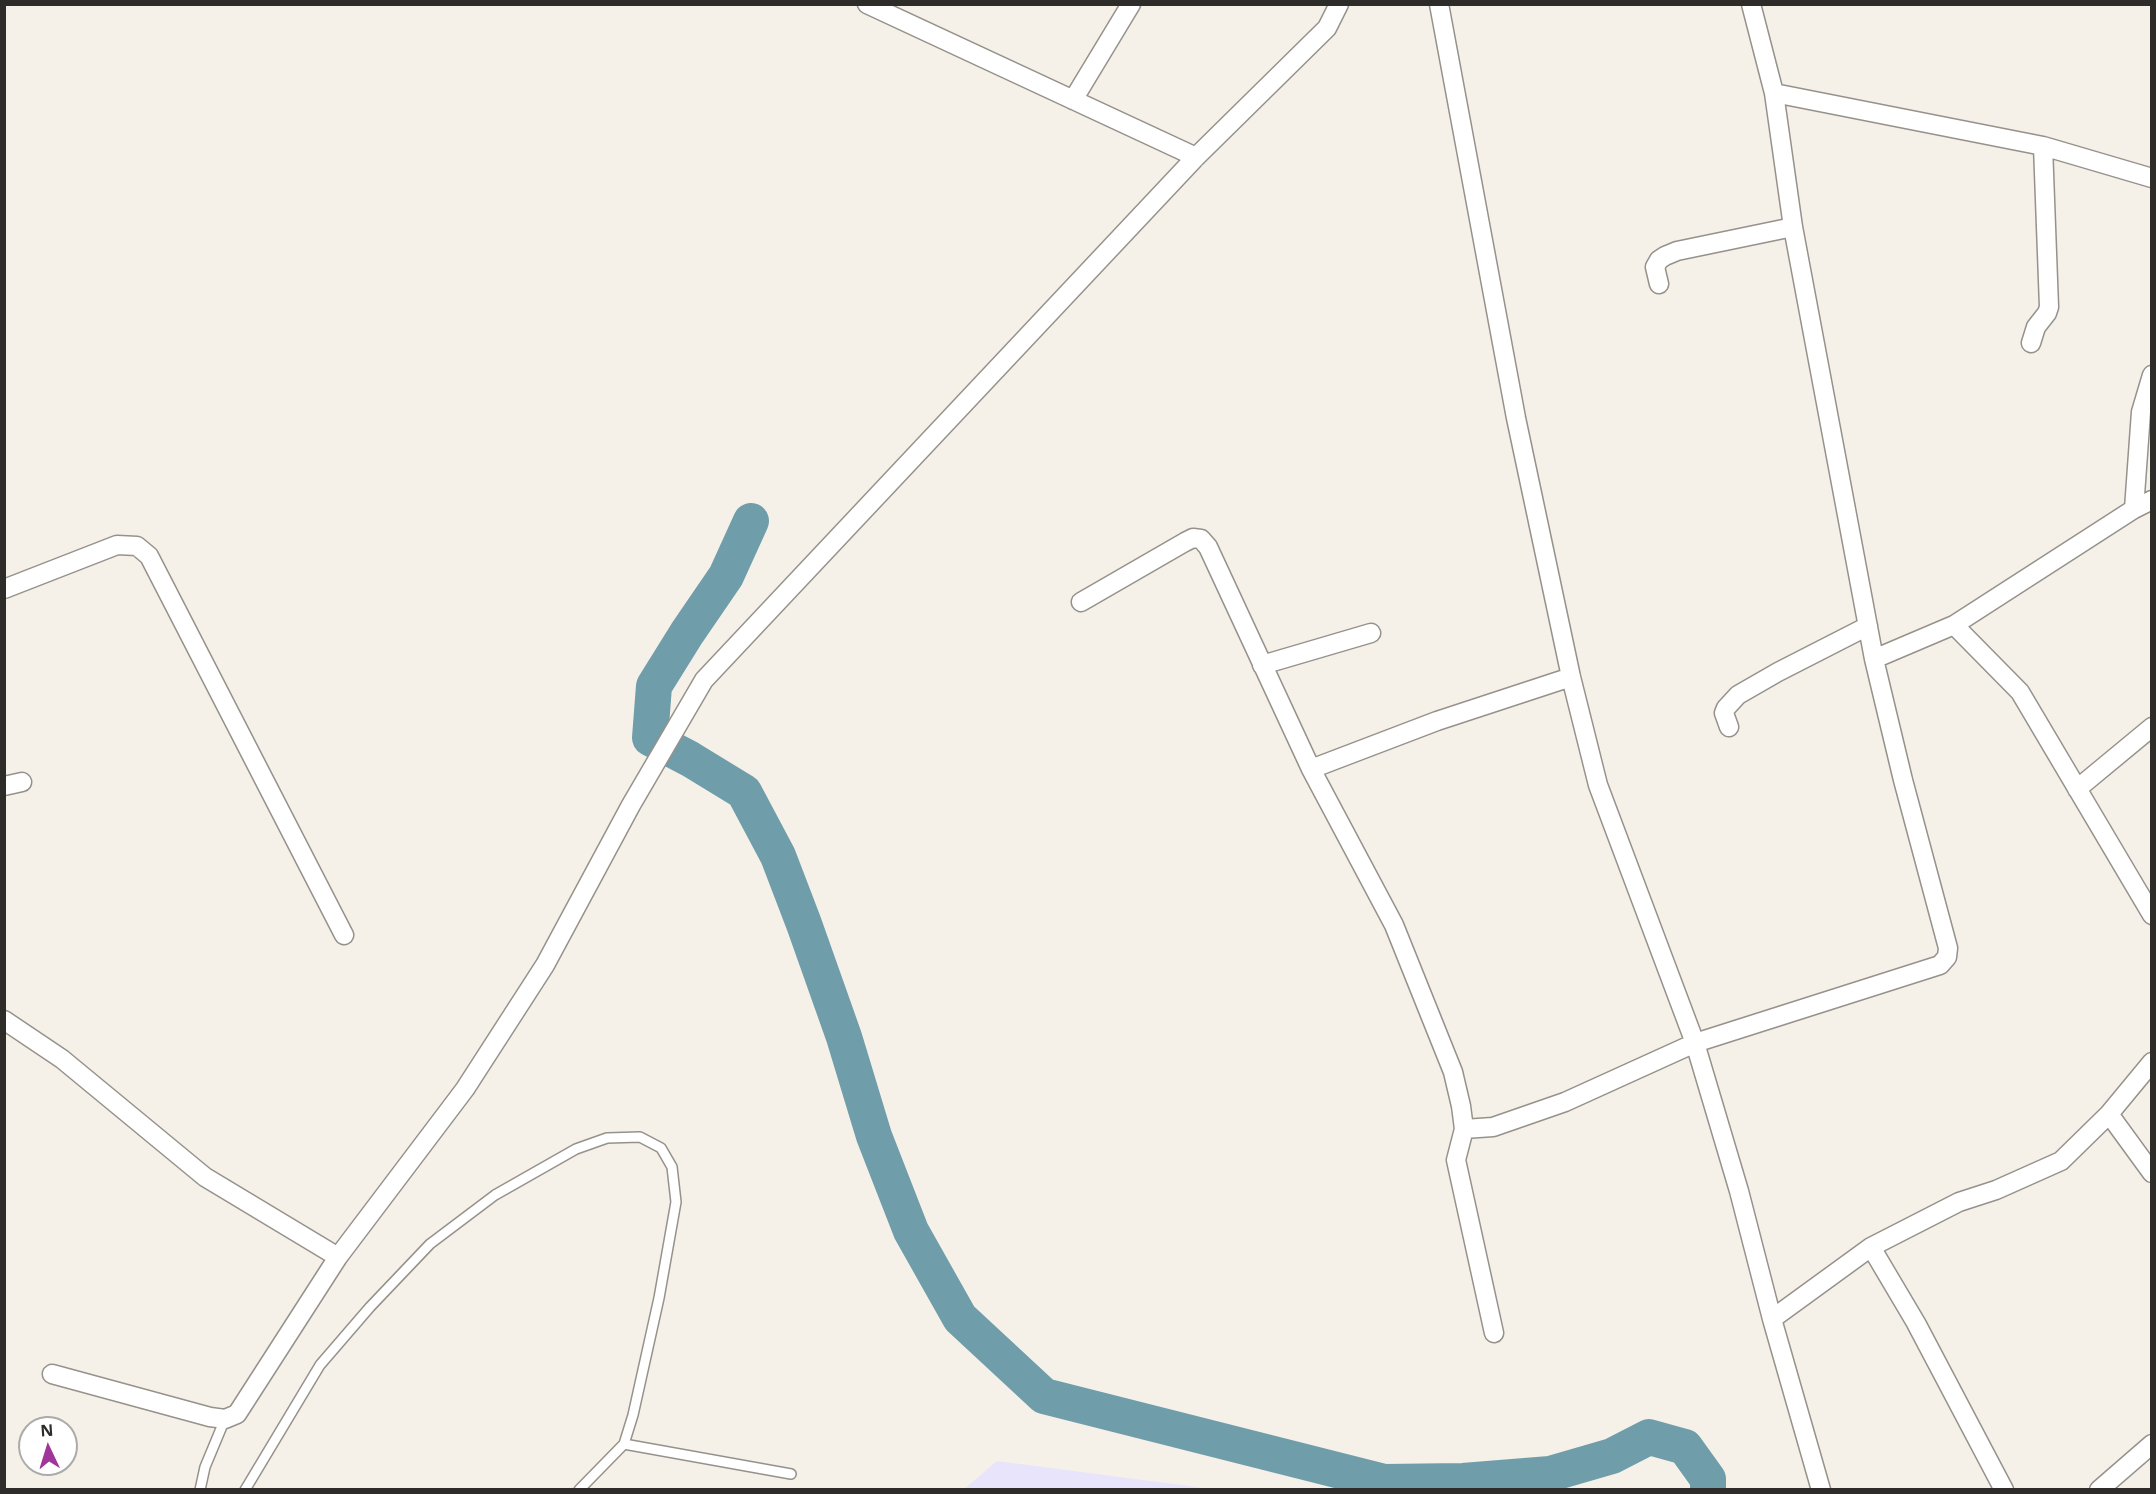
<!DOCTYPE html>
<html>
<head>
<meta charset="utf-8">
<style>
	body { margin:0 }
	#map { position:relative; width:2156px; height:1494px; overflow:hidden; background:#f5f1e9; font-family:"Noto Sans",sans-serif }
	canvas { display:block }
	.frame { position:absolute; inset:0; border:6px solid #2d2c29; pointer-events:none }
	.north { position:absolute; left:18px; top:1416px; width:60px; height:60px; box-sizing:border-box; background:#fff; border:2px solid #ababa9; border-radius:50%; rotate:356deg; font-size:16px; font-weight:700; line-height:24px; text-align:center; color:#2d2c29 }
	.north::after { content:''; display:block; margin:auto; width:21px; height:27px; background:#9f379a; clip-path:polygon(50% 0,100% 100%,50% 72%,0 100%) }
</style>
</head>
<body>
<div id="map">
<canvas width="2156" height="1494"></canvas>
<div class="frame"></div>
<div class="north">N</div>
</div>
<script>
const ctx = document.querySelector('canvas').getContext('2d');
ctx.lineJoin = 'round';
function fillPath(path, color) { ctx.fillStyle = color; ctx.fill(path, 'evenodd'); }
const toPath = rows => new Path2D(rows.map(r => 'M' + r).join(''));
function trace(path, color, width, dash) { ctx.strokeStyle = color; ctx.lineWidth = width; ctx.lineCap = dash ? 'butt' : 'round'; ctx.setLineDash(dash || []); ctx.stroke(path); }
const industrial = toPath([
	[997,1461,1212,1489,964,1489]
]);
const river = toPath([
	[751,521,726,576,687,633,654,686,650,738,690,759,744,792,778,856,804,924,844,1037,874,1136,911,1231,960,1318,1044,1396,1384,1482,1463,1481,1550,1474,1612,1456,1649,1437,1685,1447,1708,1479,1708,1490]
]);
const service = toPath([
	[624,1444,791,1474],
	[200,1490,205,1467,225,1419],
	[245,1490,320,1365,370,1307,430,1244,495,1195,576,1149,607,1138,640,1137,661,1148,672,1167,676,1202,659,1298,633,1415,624,1444,579,1490]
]);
const minor = toPath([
	[867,4,1196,157],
	[1439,4,1516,418,1571,677,1598,785,1695,1043,1739,1191,1772,1319,1821,1490],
	[1774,93,2043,146,2152,178],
	[1073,100,1131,4],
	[1659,284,1655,267,1659,260,1665,256,1677,251,1793,227],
	[2031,343,2036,327,2047,313,2049,307,2043,146],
	[2134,509,2141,412,2152,375],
	[4,589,117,545,137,546,149,556,344,935],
	[1081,602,1185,542,1193,538,1201,539,1208,547,1311,769,1437,721,1571,677],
	[1954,625,2020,692,2152,915],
	[1874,659,1954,625,2134,509,2152,500],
	[1262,665,1371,633],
	[1729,727,1724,713,1726,708,1738,695,1778,672,1868,626],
	[1311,769,1394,925,1453,1072,1461,1106,1464,1129,1456,1160,1494,1333],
	[4,786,22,782],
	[2077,789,2152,727],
	[4,1020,62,1059,205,1177,338,1257],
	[2109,1114,2152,1173],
	[1464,1129,1493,1127,1565,1102,1695,1043,1940,965,1947,957,1948,948,1903,780,1874,659,1793,227,1774,93,1751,4],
	[1871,1247,1916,1323,2004,1490],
	[1772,1319,1871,1247,1959,1202,1996,1190,2061,1161,2109,1114,2152,1062],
	[52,1374,210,1417,225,1419,237,1414,338,1257,465,1089,545,965,631,805,704,680,1196,157,1327,28,1339,4],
	[2099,1490,2152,1444]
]);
fillPath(industrial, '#e8e4fb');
trace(river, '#6f9daa', 36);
trace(service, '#96928b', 12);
trace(minor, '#96928b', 21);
trace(service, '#fff', 9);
trace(minor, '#fff', 18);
</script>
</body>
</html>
